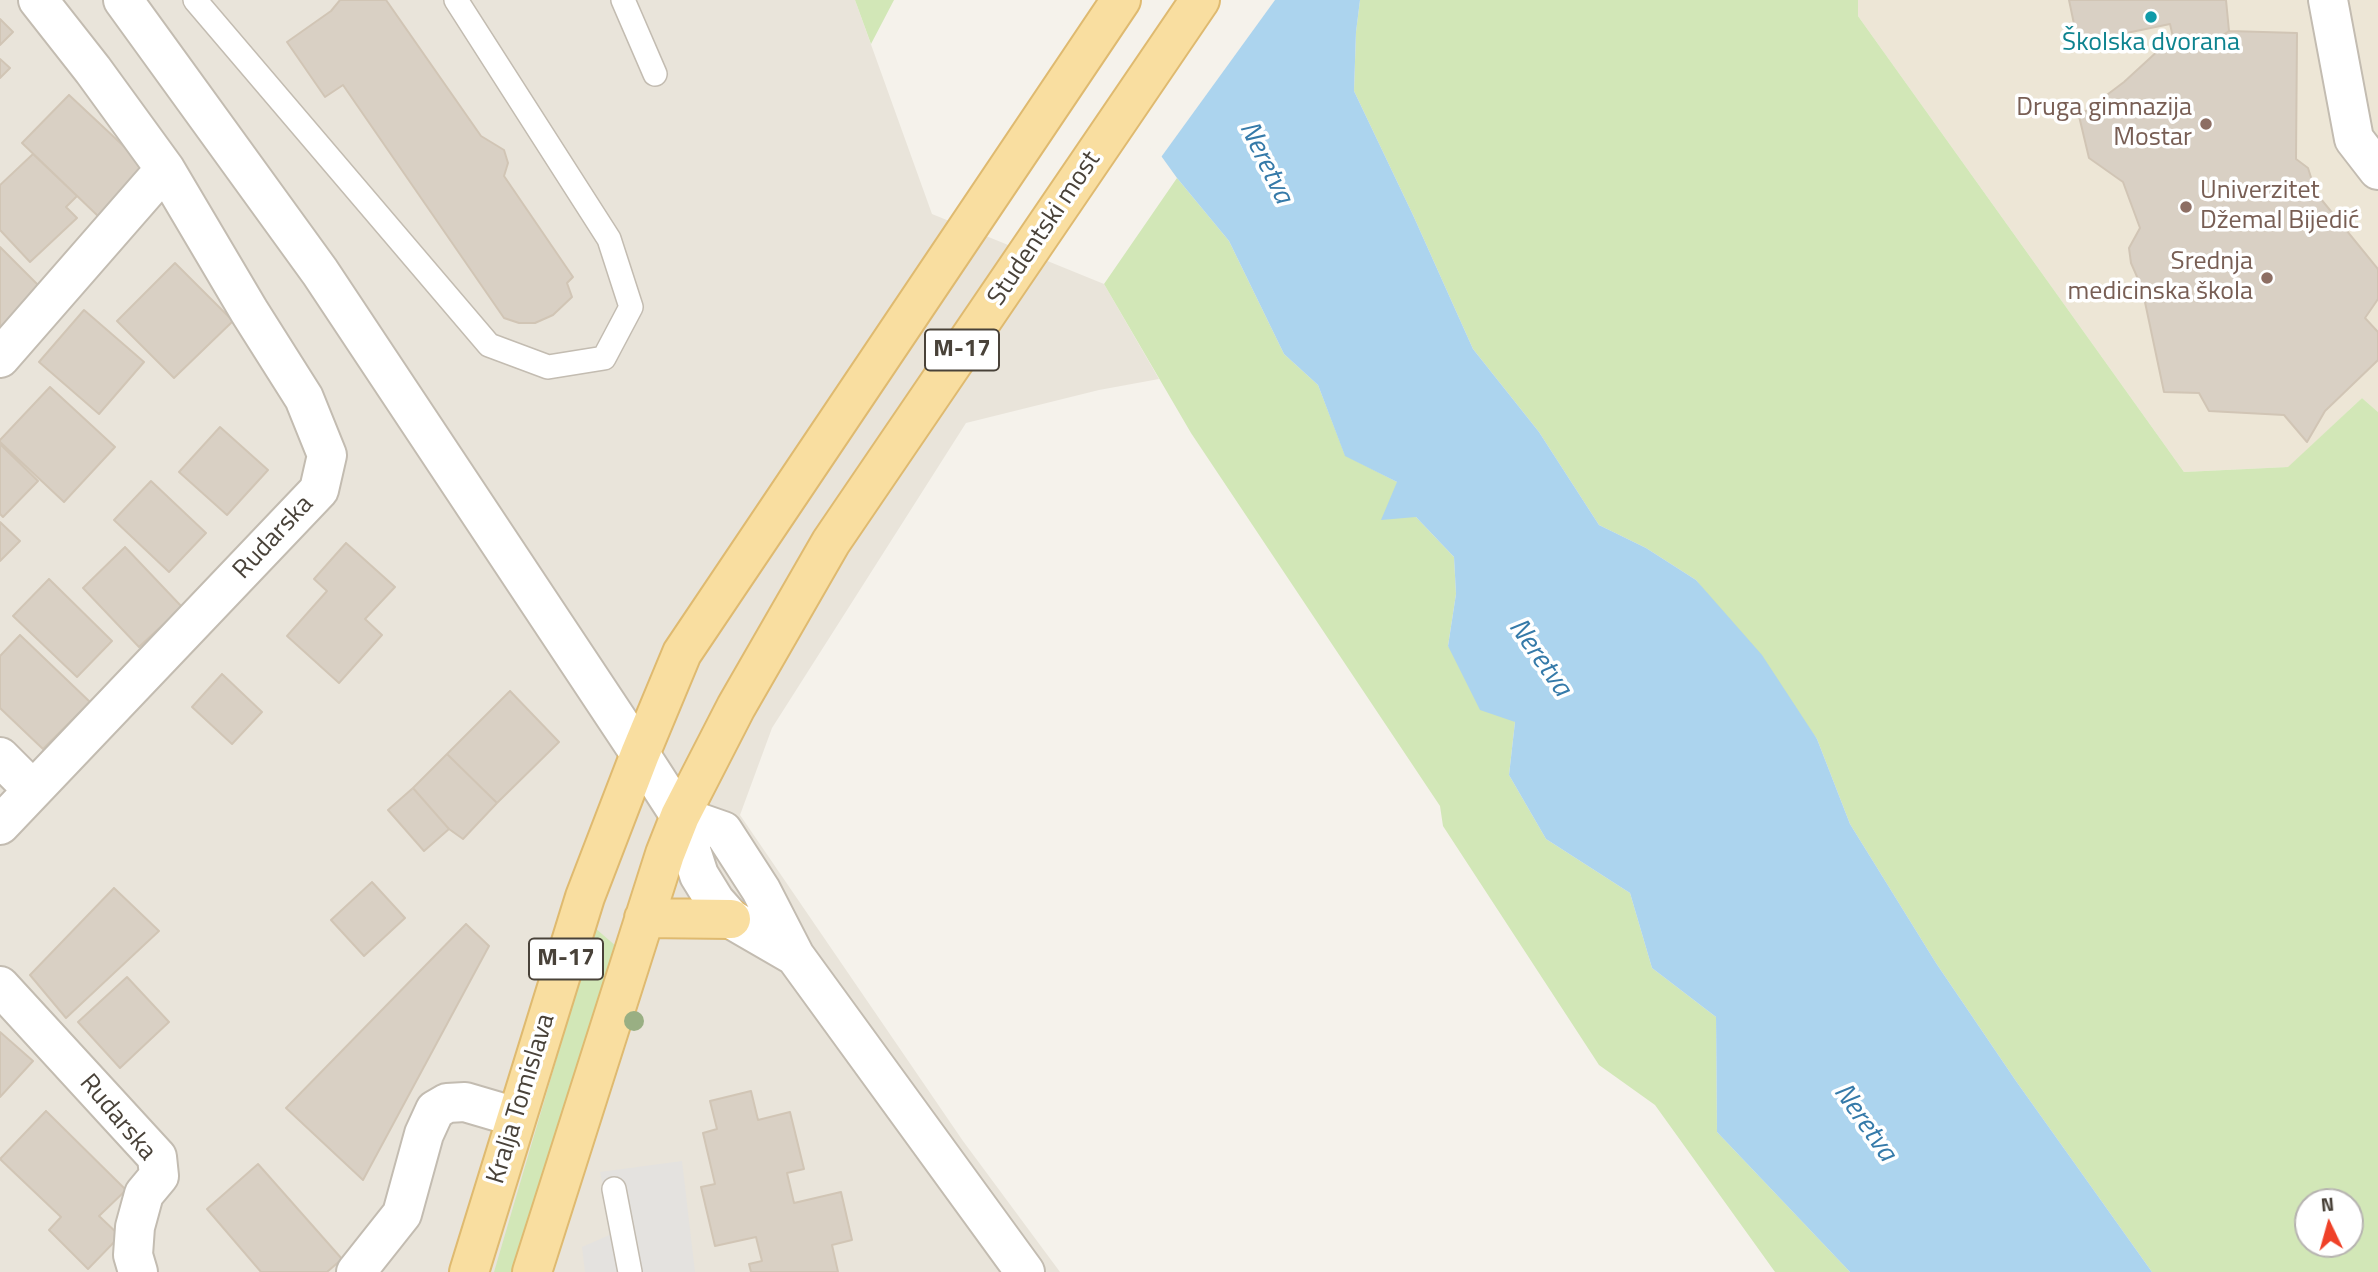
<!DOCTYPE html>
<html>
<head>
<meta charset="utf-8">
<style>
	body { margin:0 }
	#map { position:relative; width:2378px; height:1272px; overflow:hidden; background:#f5f2eb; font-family:"Titillium Web",sans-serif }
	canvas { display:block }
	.north { position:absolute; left:2294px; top:1188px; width:70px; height:70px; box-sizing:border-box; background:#fff; border:2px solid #b6b3b0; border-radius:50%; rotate:355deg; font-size:19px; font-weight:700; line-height:28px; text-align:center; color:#494239 }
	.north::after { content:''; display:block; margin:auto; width:24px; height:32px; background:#ef4128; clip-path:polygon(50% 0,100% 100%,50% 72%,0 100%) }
</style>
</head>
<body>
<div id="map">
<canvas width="2378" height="1272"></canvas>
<div class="north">N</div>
</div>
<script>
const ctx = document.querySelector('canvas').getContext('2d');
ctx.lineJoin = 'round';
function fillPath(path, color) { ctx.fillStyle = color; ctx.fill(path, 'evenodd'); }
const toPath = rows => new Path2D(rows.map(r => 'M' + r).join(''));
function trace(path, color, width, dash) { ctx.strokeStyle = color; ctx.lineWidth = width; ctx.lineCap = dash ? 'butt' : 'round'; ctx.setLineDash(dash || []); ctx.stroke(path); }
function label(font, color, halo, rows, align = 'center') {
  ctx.font = font + ' "Titillium Web",sans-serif'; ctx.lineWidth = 7; ctx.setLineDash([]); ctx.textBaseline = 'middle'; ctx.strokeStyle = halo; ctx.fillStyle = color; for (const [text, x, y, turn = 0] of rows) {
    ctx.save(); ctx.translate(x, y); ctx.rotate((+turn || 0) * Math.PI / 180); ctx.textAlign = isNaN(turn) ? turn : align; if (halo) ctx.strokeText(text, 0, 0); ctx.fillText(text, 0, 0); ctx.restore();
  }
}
const residential = toPath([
	[0,0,855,0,932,214,1104,284,1159,379,1099,390,966,423,772,728,740,815,963,1141,1060,1272,0,1272]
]);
const education = toPath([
	[1858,0,2378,0,2378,412,2362,398,2289,467,2184,472,1858,16]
]);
const green = toPath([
	[855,0,894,0,871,44],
	[1360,0,1858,0,1858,16,2184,472,2288,467,2362,398,2378,412,2378,1272,2152,1272,2016,1081,1936,963,1850,824,1817,739,1696,580,1646,548,1599,525,1539,432,1473,349,1413,215,1354,91,1356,32],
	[2308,1202,2350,1202,2350,1244,2308,1244],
	[1177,178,1229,241,1284,354,1318,385,1345,455,1397,482,1416,517,1454,557,1456,594,1448,646,1515,722,1509,775,1546,839,1630,893,1652,968,1716,1017,1717,1132,1850,1272,1775,1272,1655,1105,1599,1065,1443,826,1440,806,1191,433,1104,284],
	[595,928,617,947,576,1068,517,1272,494,1272]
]);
const parking = toPath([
	[682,1161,695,1272,585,1272,582,1247,614,1233,600,1172]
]);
const water = toPath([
	[1054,0,1360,0,1356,32,1354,91,1413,215,1473,349,1539,432,1599,525,1646,548,1696,580,1762,655,1817,739,1850,824,1936,963,2016,1081,2152,1272,1850,1272,1717,1132,1716,1017,1652,968,1630,893,1546,839,1509,775,1515,722,1480,710,1448,646,1456,594,1454,557,1416,517,1381,520,1397,482,1345,456,1318,385,1284,354,1229,241,1177,178,1059,14]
]);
const pier = toPath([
	[1050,0,1275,0,1159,160,1056,16]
]);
const building = toPath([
	[340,0,386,0,481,136,504,150,508,163,504,176,573,277,567,283,572,297,553,315,535,323,519,323,504,318,343,85,325,97,287,42,331,11,340,0],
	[2069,0,2226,0,2229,31,2216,40,2173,37,2170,24,2078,43,2069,0],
	[0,19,13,32,0,45,0,19],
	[2229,31,2297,33,2296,159,2308,168,2316,193,2378,269,2378,299,2365,318,2378,332,2378,360,2325,411,2307,442,2284,415,2209,411,2199,393,2164,392,2142,288,2131,263,2129,248,2140,228,2123,182,2089,158,2079,116,2124,82,2173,37,2216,40,2229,31],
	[0,59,10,68,0,78,0,59],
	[69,95,146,167,99,217,22,143,69,95],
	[33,154,77,196,66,207,77,218,30,262,0,230,0,185,33,154],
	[0,247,44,291,0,333,0,247],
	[175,263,233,321,174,378,117,321,175,263],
	[84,310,144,362,99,414,39,362,84,310],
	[50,387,115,447,64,502,0,442,0,440,50,387],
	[220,427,268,470,227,515,179,472,220,427],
	[0,444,38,481,3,517,0,514,0,444],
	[151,481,206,533,169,572,114,520,151,481],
	[0,522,20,541,0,561,0,522],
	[346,543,395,587,365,619,382,635,339,683,287,636,327,591,314,579,346,543],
	[125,547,182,607,139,647,83,588,125,547],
	[49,579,112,641,77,677,13,616,49,579],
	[20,635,90,702,43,749,0,708,0,656,20,635],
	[222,674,262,712,232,744,192,707,222,674],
	[510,691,559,742,497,803,447,754,510,691],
	[447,754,497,803,463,839,449,829,413,788,447,754],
	[413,788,449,829,424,851,388,810,413,788],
	[372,882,405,918,364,956,331,920,372,882],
	[114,888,159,931,66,1018,30,975,114,888],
	[466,924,489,946,363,1180,286,1108,466,924],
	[127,977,169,1022,120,1068,78,1022,127,977],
	[0,1032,33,1061,0,1097,0,1032],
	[751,1091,758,1120,790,1112,804,1169,787,1173,794,1203,841,1192,852,1240,832,1245,838,1272,751,1272,749,1264,762,1261,756,1237,715,1246,701,1187,715,1184,703,1133,717,1129,710,1101,751,1091],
	[46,1111,126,1190,99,1216,120,1236,88,1269,49,1230,61,1217,0,1159,46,1111],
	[258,1164,342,1259,327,1272,261,1272,207,1209,258,1164]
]);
const lane = toPath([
	[195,0,489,345,548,367,604,358,631,307,609,239,456,0],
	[623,0,655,74],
	[614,1189,630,1272]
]);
const street = toPath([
	[123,0,320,272,640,754,680,816,699,875,715,901,731,919,795,956],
	[2328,0,2354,139,2378,170],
	[0,358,165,169],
	[0,757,33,790],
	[680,816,723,831,761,890,795,956,1025,1272],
	[0,825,319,490,327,455,304,398,249,311,165,169,93,70,38,0],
	[0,986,157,1157,159,1176,144,1194,135,1227,133,1255,138,1272],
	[356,1272,402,1214,424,1134,435,1110,447,1103,465,1102,516,1117]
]);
const primary = toPath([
	[644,918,731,919],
	[469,1272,585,897,640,754,682,653,1121,0],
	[532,1272,665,854,680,816,736,707,831,542,1200,0]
]);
const trees = [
	[634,1021]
];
const markers = [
	[2151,17,7,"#0f9aa8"],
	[2206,124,7,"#8d6e63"],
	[2186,207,7,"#8d6e63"],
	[2267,278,7,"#8d6e63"]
];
const shields = [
	[962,350,74],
	[566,959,74]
];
const shieldNames = [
	["M-17",962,350],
	["M-17",566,959]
];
const cultureNames = [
	["Školska dvorana",2151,44]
];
const educationNames = [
	["Druga gimnazija",2192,109],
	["Mostar",2192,139],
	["Univerzitet",2200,192,"left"],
	["Džemal Bijedić",2200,222,"left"],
	["Srednja",2253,263],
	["medicinska škola",2253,293]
];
const streetNames = [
	["Studentski most",1045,229,-56],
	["Rudarska",274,538,-47],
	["Kralja Tomislava",522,1099,-73],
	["Rudarska",117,1118,50]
];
const waterNames = [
	["Neretva",1265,163,64],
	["Neretva",1539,658,55],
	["Neretva",1864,1123,55]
];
fillPath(residential, '#e9e4da');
fillPath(education, '#ede6d6');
fillPath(green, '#d2e7b7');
fillPath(parking, '#e4e2df');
fillPath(water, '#acd4ee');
fillPath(pier, '#f5f2eb');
fillPath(building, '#d9d0c4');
trace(building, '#d1c5b5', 2);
trace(lane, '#c3bcb1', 26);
trace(street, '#c3bcb1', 42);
trace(primary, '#dfba70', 42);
trace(lane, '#fff', 23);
trace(street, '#fff', 38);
trace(primary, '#f9dea0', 38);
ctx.fillStyle = '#99af83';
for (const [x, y] of trees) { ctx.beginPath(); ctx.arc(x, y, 10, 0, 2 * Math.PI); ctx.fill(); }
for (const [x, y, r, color] of markers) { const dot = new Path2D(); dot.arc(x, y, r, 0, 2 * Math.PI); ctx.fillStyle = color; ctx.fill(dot); trace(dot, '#fff', 2.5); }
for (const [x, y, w] of shields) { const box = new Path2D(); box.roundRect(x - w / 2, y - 20.5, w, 41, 5); ctx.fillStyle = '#fff'; ctx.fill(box); trace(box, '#494239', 2); }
label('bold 24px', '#494239', null, shieldNames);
label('26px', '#0d838f', '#fff', cultureNames);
label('26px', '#785e54', '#fff', educationNames, 'right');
label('26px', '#494239', '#fff', streetNames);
label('italic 28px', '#357aa9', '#fff', waterNames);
</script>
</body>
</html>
